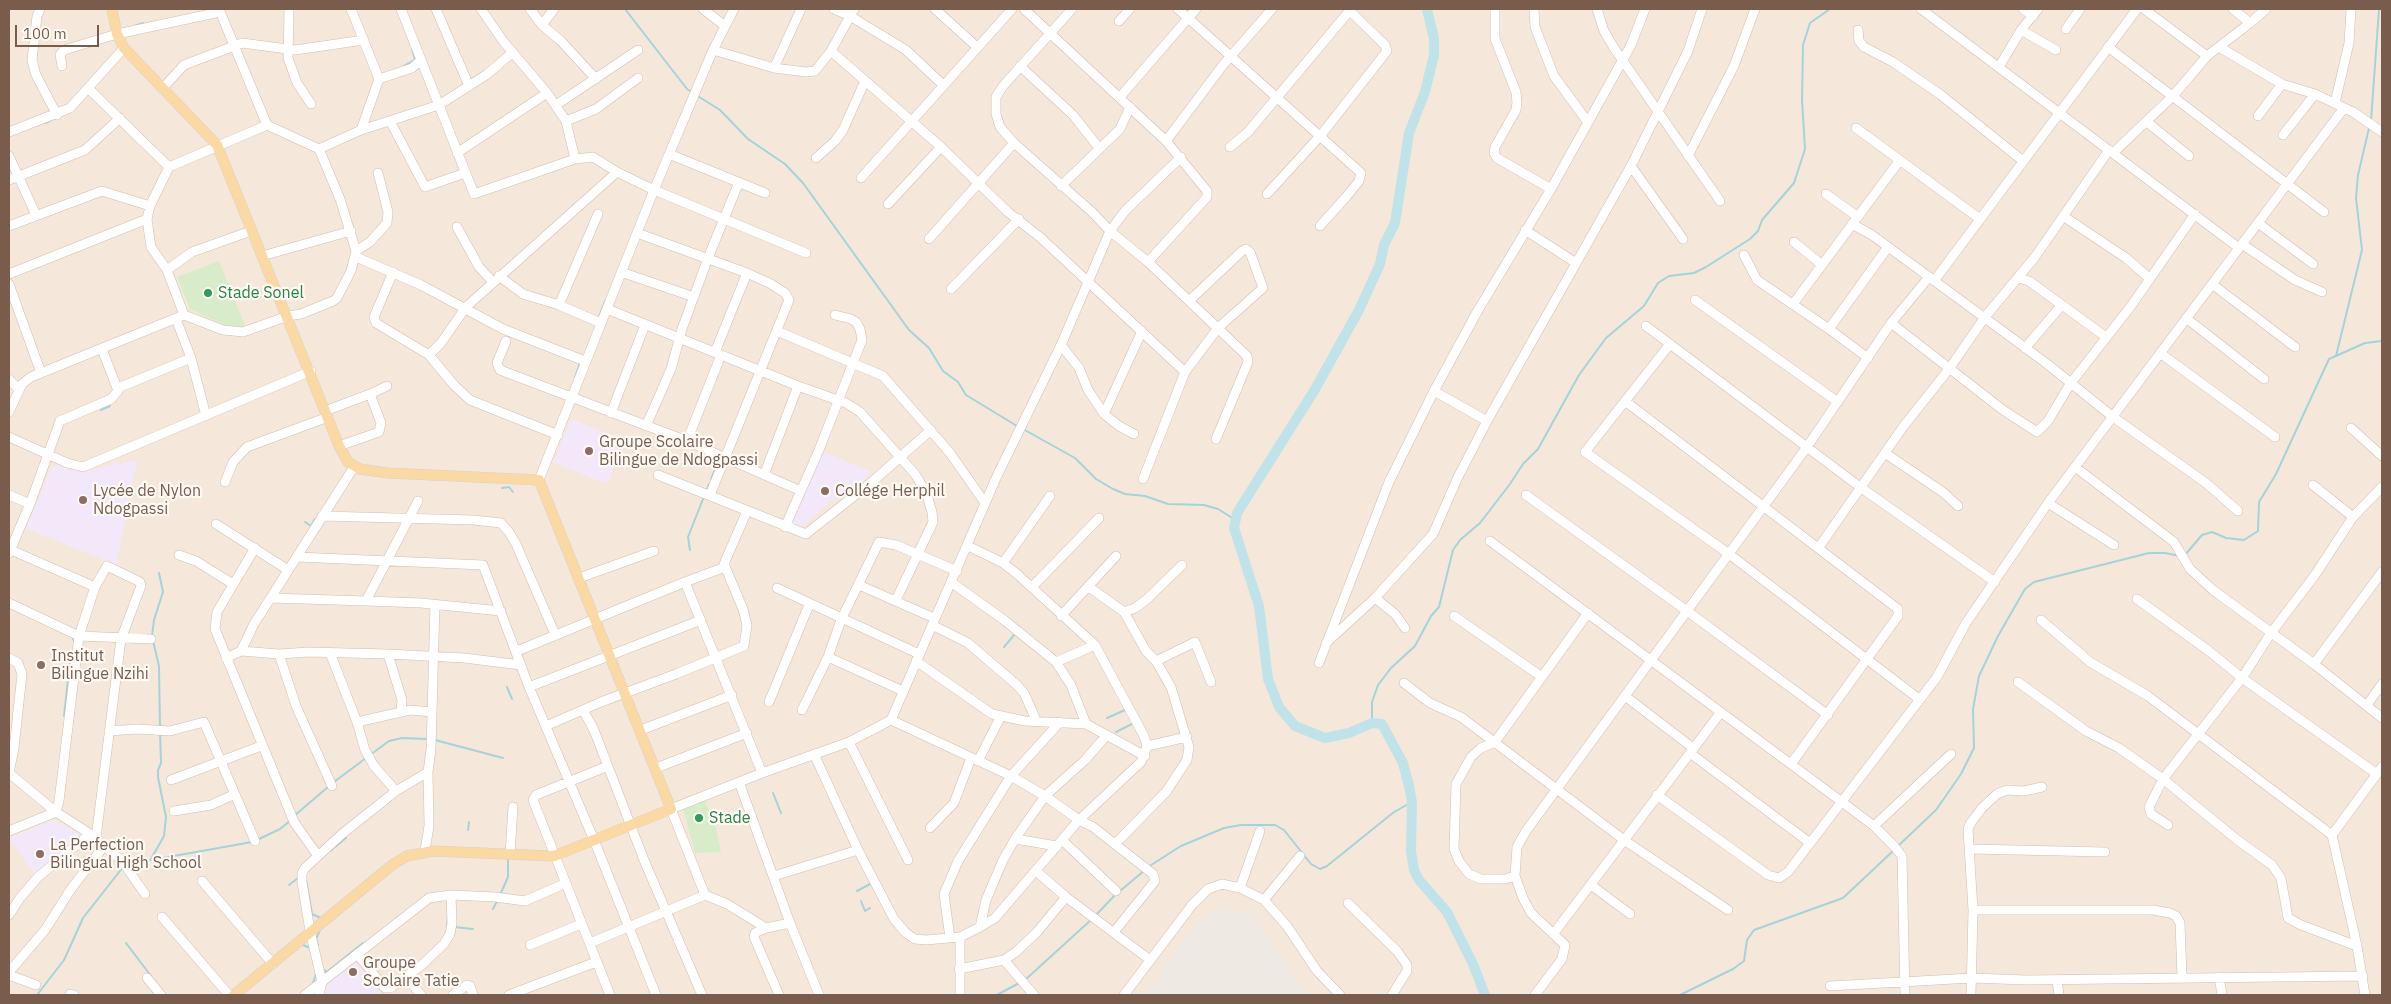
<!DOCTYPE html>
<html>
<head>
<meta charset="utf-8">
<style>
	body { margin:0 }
	#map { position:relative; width:2391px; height:1004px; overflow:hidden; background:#fdf6ec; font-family:"IBM Plex Sans",sans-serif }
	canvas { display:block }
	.frame { position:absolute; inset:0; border:10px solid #7a5c4d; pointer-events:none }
	.scale { position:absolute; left:15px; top:25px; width:84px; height:22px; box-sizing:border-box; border:2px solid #7a5c4d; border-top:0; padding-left:6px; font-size:15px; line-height:18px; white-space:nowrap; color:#7a5c4d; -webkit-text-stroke:4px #fffaf3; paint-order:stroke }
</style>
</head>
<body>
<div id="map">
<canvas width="2391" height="1004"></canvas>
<div class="frame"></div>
<div class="scale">100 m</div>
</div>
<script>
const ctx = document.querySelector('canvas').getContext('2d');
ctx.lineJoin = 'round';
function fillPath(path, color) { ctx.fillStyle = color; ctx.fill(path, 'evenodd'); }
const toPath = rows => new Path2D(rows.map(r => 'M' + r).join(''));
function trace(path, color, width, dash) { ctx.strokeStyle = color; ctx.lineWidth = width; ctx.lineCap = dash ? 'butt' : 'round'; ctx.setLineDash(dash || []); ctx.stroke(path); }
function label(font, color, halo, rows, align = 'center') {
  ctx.font = font + ' "IBM Plex Sans",sans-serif'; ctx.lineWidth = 4.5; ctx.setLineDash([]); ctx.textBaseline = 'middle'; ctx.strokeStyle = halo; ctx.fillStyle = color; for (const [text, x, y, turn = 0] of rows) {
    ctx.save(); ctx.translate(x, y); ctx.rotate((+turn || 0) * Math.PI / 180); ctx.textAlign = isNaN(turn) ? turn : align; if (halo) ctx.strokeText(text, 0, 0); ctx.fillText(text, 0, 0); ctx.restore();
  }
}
const residential = toPath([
	[9,9,2382,9,2382,995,9,995]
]);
const industrial = toPath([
	[1210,910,1226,910,1256,917,1308,995,1145,995,1194,926]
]);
const education = toPath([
	[571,419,625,441,607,484,552,462,555,459],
	[821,451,871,472,862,482,831,501,799,530,790,525],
	[137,460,116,565,26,528,52,467,59,465,82,472],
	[53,820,80,834,74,843,34,874,9,838],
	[352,963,358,964,379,990,380,995,324,995,330,981]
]);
const green = toPath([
	[219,261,245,326,231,328,190,309,177,277],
	[705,800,716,828,721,852,695,853,683,808]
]);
const stream = toPath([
	[625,9,687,89,692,92],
	[134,26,143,23],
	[404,66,415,60,412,48],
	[696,95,720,110,748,139,785,164,803,183,909,330,929,348,943,371,958,382,966,395,1017,426],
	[2371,121,2379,9],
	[46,123,53,119],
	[599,317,605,301],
	[2336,356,2362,250,2356,198,2358,175,2369,128],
	[575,377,580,363],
	[101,410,110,406],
	[1023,429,1075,458,1096,479,1113,489,1125,494,1145,496,1168,504,1204,505,1218,509,1234,519],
	[680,443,692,448],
	[711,479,717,464,715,457],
	[502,488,509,487,513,492],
	[707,489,709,484],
	[305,522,311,526,315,519],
	[690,550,688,537,703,499,703,496],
	[2185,555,2202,535,2212,532,2226,538,2244,540,2258,531,2259,502,2276,474,2329,359,2365,343,2382,341],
	[72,636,74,641],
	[152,636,154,620,163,592,159,573],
	[153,641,159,666,160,728],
	[1004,647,1015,634],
	[507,687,512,699],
	[64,716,70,661],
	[1107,718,1125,710],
	[1372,723,1372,702,1378,685,1391,668,1415,646,1431,616,1439,607,1453,550,1460,540,1480,523,1510,484,1523,464,1538,449,1579,375,1606,338,1644,306,1658,283,1669,276,1694,273,1706,267,1750,239,1758,231,1762,220,1794,183,1805,149,1802,100,1803,45,1810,23,1830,9],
	[1116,732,1134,723],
	[435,740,503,758],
	[370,755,389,741,402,738,428,739],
	[334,782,366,758],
	[773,793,781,813],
	[294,816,328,787],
	[468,830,469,822],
	[257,840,280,829,291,820],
	[1898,846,1936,810,1961,774,1974,748,1973,709,1979,676,1998,636,2025,589,2034,582,2149,553,2165,553,2180,556],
	[330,851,346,838],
	[151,859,164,836,166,817,158,777,158,770,161,763,160,732],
	[129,864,252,842],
	[1148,867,1181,846,1224,828,1241,825,1275,825,1284,830,1311,864,1320,869,1327,866,1394,812,1412,802],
	[306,880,312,914,321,918],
	[289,885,298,878,298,879],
	[857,891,872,883],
	[1120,891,1145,870],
	[500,895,508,877,508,859],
	[861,901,865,911,870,908],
	[493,909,497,901],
	[1095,916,1116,894],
	[447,927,448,917],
	[454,927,473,929],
	[126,943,151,976],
	[301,944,310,948],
	[318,945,316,939,320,930],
	[323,969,327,972],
	[323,975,363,943],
	[1025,980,1092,919],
	[313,983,316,974],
	[37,995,64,960,83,918,123,867],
	[997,995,1019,983],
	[1680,995,1733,969,1744,961,1747,940,1754,930,1843,898,1893,851]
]);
const river = toPath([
	[1427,9,1434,39,1434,55,1425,92,1409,133,1395,223,1384,245,1380,264,1359,310,1314,391,1237,513,1234,528,1259,606,1268,679,1279,707,1295,726,1325,738,1349,733,1372,723,1382,724,1403,763,1409,786,1412,802,1411,851,1414,870,1419,880,1447,912,1473,964,1485,995]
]);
const minor = toPath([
	[40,9,37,16,32,60,36,75,57,115],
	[219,9,267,125],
	[289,9,288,58,297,83,311,104],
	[351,9,379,79,361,130],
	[401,9,474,194,575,159,593,157,617,172,654,190,806,253],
	[436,9,469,86],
	[481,9,503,41,547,93,566,121,575,159],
	[530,9,542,25,561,41,596,79],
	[703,9,725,26],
	[834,9,850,16,906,50,943,85],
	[935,9,977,47],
	[1024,9,1166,141,1207,191,1207,197,1148,262],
	[1072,9,1003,86,996,97,996,114,1000,127,1014,143,1092,212,1110,231,1148,262,1247,356,1248,362,1216,439],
	[1178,9,1361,173,1359,181,1346,197,1320,226],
	[1495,9,1495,39,1516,92,1517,103,1516,110,1495,147,1494,153,1497,158,1551,189],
	[1534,9,1535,27,1554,76,1587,121],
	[1597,9,1604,31,1614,48,1720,201],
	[1921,9,2239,248],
	[2023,9,2033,16],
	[2144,9,2207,56],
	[2233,9,2250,23,2266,9],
	[1119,21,1130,9],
	[542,25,554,9],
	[2066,29,2080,9],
	[1858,30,1859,41,1864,47,1893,62,1941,95,2023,161],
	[2021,30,2056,50],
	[2108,47,2324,212],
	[2219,47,2282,84,2315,94,2353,112,2382,132],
	[713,50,774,68,806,72,815,71,831,51,854,9],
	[831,51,941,147,1008,212,1041,238,1185,372],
	[62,66,60,55,64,50,117,34,220,12],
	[1020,66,1073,115,1099,148],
	[1999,67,2021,30,2038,9],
	[774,68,801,9],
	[379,79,412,68,421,60],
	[89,89,169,167,267,125,319,149,340,199,356,251,351,271,337,298,333,301,301,314,288,316,243,332,223,330,184,315],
	[162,89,184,65,242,43,295,50,364,40],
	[1120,97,1196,9],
	[2335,103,2349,43,2351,9],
	[556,105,638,50],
	[2258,116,2282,84],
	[390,121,425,187,465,173],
	[566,121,596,109,638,78],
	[2147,122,2189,156],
	[1856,128,1980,219],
	[9,132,70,108,124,48],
	[2283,135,2315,94],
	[1166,141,1223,65,1272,9],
	[1230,147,1248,132,1351,9],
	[319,149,361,130,439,105,486,75,512,53],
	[457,153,547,93],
	[2113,153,2173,96,2207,56,2250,23],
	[669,154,765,193],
	[9,156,36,215],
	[1688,156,1734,66,1755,9],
	[816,158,835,141,843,130,865,81],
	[1631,166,1683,239],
	[861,178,1012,9],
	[9,180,85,150,120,118],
	[1061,186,1120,129,1130,107],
	[1267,194,1321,135,1387,51,1385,45,1348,9],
	[1826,194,1858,217],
	[888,204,941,147],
	[598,214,559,305,601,323],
	[2063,216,2126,258,2149,278],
	[2258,223,2313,264],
	[1852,224,1872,235,2046,363,2113,417,2206,483,2238,511],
	[9,226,102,191,150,206],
	[457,227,479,267,493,282],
	[1525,230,1576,263],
	[637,233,747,273,771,284,785,293,789,300,710,495],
	[929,239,1014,143],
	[1794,242,1822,265],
	[2242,244,2295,280,2322,292],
	[356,251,370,242,387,223,388,212,378,173],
	[1744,255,1757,280,1829,329,1868,358],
	[262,256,351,231],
	[356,257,421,285,503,329,585,361],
	[167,270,151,247,147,219,150,206,169,167],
	[393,272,374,317,376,323,429,355,454,385,470,400,558,435],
	[621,272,694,297],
	[9,274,147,219],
	[499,276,523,294,559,305],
	[2019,278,2029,281,2106,337],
	[1934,281,2137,9],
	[9,284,41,373],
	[2212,284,2295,347],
	[951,289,1019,219],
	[1695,300,1838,402],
	[1793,304,1900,160],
	[607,309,798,386,846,403,860,412,915,474,926,492,932,512,933,522,896,600],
	[2186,318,2264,379],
	[176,319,191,358,206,416],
	[1891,323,2003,410,2037,432,2048,421,2070,384,2131,306,2195,214],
	[1646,326,1860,487,1995,582],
	[1829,329,1888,247],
	[777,331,883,376,950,453,985,503],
	[506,341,497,363,500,370,687,441,801,491],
	[1670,344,1585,452,1729,554,1919,699],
	[1061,345,1079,368,1088,390,1104,414,1119,426,1134,434],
	[2025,348,2061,306],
	[715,352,747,273],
	[2160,353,2275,437],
	[429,355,441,343,466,307,617,172],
	[9,379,19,390],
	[118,388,191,358],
	[1434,391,1487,421],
	[1625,401,1898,609,1898,616,1791,764],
	[325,411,370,394],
	[9,412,22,384,31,377,184,315,167,270,192,252,251,231],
	[611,413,645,325],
	[1104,414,1142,331],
	[646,426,671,369,682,329,708,258,739,182],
	[2351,428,2382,456],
	[9,437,67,463,83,467,311,371],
	[687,441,721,355],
	[339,446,379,432,381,423,370,394,387,386],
	[1885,453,1944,493,1958,506],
	[2075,467,2174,542,2190,569,2213,590,2314,664,2382,718],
	[658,475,806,534,873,481,931,430],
	[764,475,798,386],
	[1143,479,1185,372,1218,328,1263,288,1250,252,1246,249,1242,251,1189,301],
	[539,480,654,190,713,50,734,9],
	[225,482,233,462,247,447,328,417],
	[2313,485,2353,517],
	[9,495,30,504],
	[1526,495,1687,611,1828,715],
	[2048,503,2114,545],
	[322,516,473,520,501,523,509,532,516,544,555,634],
	[216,524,288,570],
	[785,527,819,450,862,340,860,329,856,322,851,319,835,315],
	[1490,541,1842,802,1874,826,1894,846,1902,856,1905,995],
	[968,546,1003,563,1017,574,1095,645,1144,736,1147,746,1141,762,1079,820,995,918,980,927],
	[1819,547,1903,427,1949,369,1985,317,2035,257,2109,150],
	[255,548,217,612,215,629,294,822,318,856],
	[9,549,95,587],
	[9,553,30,504,60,421,111,399,118,391,102,349],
	[179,555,196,561,233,584],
	[297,557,483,565,529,687,594,840,656,995],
	[1003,563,1050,496],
	[579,578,654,551],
	[685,582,762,773],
	[951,582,1004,620,1056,662,1071,685,1086,724],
	[859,585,934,618],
	[1032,587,1099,518],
	[1089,587,1124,612,1146,651,1156,661,1171,687,1189,747,1187,760,1166,792,1116,843],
	[777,588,919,654],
	[271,598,366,601,418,501],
	[1375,598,1395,614,1405,628],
	[2137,599,2209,651,2242,678,2377,774],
	[366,601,421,603,501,611],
	[9,603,79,636,151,639],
	[1124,612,1135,608,1146,600,1182,565],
	[1061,616,1116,556],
	[1454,616,1542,677],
	[2041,620,2090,662,2148,696,2332,835,2357,946,2365,995],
	[932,625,968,643,1017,685,1024,693,1037,722],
	[1326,643,1375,598,1433,534,1458,477,1487,421,1631,166,1688,51,1702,9],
	[241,651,279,654,308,652,388,654,464,658,521,665],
	[517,651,685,582,725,567],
	[330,653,357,722,365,750,374,766,396,791],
	[279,654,296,706,332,786],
	[388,654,402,700,401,712],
	[828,657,903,691],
	[9,658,18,663,22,674,14,748,9,773],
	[226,658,241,651,254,624,354,467],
	[916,661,992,714,1025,721,1086,724,1145,756],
	[1156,661,1195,642,1211,682],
	[1056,662,1095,645],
	[1319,663,1389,482,1434,391,1477,312,1551,189,1631,45,1645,9],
	[2314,664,2382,572],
	[2018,682,2086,731,2119,748,2163,779,2236,839,2272,865,2281,878,2288,918,2301,925,2357,946],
	[1404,683,1430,703,1461,717,1624,840,1728,910],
	[529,687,701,620],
	[1625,696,1693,748],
	[769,702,809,605],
	[2367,705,2382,684],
	[583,710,594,730,644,860,702,995],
	[802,710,828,657,841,620,879,542,896,545,957,571],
	[891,720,1011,776,1045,796,1079,820,1093,827,1153,874,1155,881,1114,932],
	[357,722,410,710,432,712],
	[546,726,601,702,676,674,744,646,747,625,743,609,724,564,747,511],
	[641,730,732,695],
	[109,731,137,729,170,731,204,722,255,841],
	[849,742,908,860],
	[1147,746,1187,737],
	[1690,753,1810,843],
	[814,754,858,850,894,919,906,933,915,939,926,940,960,937,980,927,986,900,1003,860,1015,839,1045,796,1085,760,1106,736],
	[978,761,1001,716],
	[608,766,536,795,533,800,610,995],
	[656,768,747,733],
	[9,773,56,812,90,834,122,861,145,894],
	[171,780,261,746],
	[739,782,790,923,819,995],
	[1657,795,1768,875,1779,878,1788,872,1937,677,1966,623,2048,503,2344,108],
	[174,811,211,805,235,794],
	[2168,825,2151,814,2149,807,2163,779,2242,678,2271,633,2315,575,2353,517,2382,487],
	[1874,826,1951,754],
	[930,828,954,803,971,758],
	[9,831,56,812,59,801,79,636,95,587,107,566,140,582,141,586,121,639,96,838],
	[2332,835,2382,767],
	[1015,839,1057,846],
	[1062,840,1116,891],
	[1970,849,2105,852],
	[425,851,429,826,428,772,431,749,435,605],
	[510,854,513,807],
	[1036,871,1066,897,1150,960],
	[774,876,858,850],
	[1515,876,1505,879,1481,879,1469,874,1459,861,1454,849,1456,784,1471,757,1481,748,1495,742,1588,613],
	[202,881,273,964],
	[1591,885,1630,914],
	[1240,888,1260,831],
	[1264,900,1300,856],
	[1348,903,1397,951,1407,965,1407,971,1392,995],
	[1973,910,2153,910,2170,913,2176,916,2180,923,2182,977],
	[9,915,20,898,38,877,90,834],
	[162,917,229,995],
	[790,923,766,928,727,904,705,895,671,809,762,773,849,742,891,720,997,476,1061,345,1110,231,1125,211,1181,157],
	[766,928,755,933,754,937,779,995],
	[1554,933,1721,712],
	[960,937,960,995],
	[950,938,944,894,958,861,1011,776,1060,722],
	[590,943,705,895],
	[530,945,581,924],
	[357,954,385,988,390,988,423,964,444,944,450,934,452,923,451,895],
	[1004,960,1034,995],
	[959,969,1004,960,1016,952,1037,932,1066,897],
	[9,972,45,930,71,889,104,846],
	[9,975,36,985],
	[406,977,421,995],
	[2219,977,2222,995],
	[147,978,161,995],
	[2057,980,2059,995],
	[1830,986,1972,978,2026,980,2363,976],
	[70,994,74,995],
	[305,995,429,898,451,895,495,897,525,901,564,884],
	[319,995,322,982,310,931,302,882,302,873,305,868,342,834,396,791,428,772],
	[453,995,467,985,470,986,473,995],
	[509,995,596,962],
	[1124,995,1192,905,1208,889,1222,884,1240,888,1264,900,1287,926,1317,971,1340,995],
	[1535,995,1562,959,1565,945,1531,913,1523,898,1515,876,1517,847,1526,831,1807,447,1891,323,1929,277],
	[1971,995,1973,910,1968,829,1970,824,1982,808,1997,794,2007,790,2024,791,2042,787]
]);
const major = toPath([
	[112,9,117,34,124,48,217,145,339,446,348,462,360,469,388,473,539,480,671,809,554,856,433,851,407,856,392,865,234,995]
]);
const markers = [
	[208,293,5,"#2e9e5b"],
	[589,451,5,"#8d6e63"],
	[825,491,5,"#8d6e63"],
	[83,500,5,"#8d6e63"],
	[41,665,5,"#8d6e63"],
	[699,818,5,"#2e9e5b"],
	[40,854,5,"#8d6e63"],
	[353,972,5,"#8d6e63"]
];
const leisureNames = [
	["Stade Sonel",218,293],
	["Stade",709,818]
];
const educationNames = [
	["Groupe Scolaire",599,442],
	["Bilingue de Ndogpassi",599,460],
	["Lycée de Nylon",93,491],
	["Ndogpassi",93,509],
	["Collége Herphil",835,491],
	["Institut",51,656],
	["Bilingue Nzihi",51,674],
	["La Perfection",50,845],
	["Bilingual High School",50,863],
	["Groupe",363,963],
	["Scolaire Tatie",363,981]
];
fillPath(residential, '#f5e8da');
fillPath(industrial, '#efe9e4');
fillPath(education, '#f3e8fa');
fillPath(green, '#d8ecc9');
trace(stream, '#a5d3da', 2);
trace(river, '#bfe3e8', 10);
trace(minor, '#d1beb0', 10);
trace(major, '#dad1cd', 11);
trace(minor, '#fff', 9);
trace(major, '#fbd9a5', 10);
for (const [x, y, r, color] of markers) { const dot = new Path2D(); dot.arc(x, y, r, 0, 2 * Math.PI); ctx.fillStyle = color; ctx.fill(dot); trace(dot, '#fffaf3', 2); }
label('16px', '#27864d', '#fffaf3', leisureNames, 'left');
label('16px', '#785e54', '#fffaf3', educationNames, 'left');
</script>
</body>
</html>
